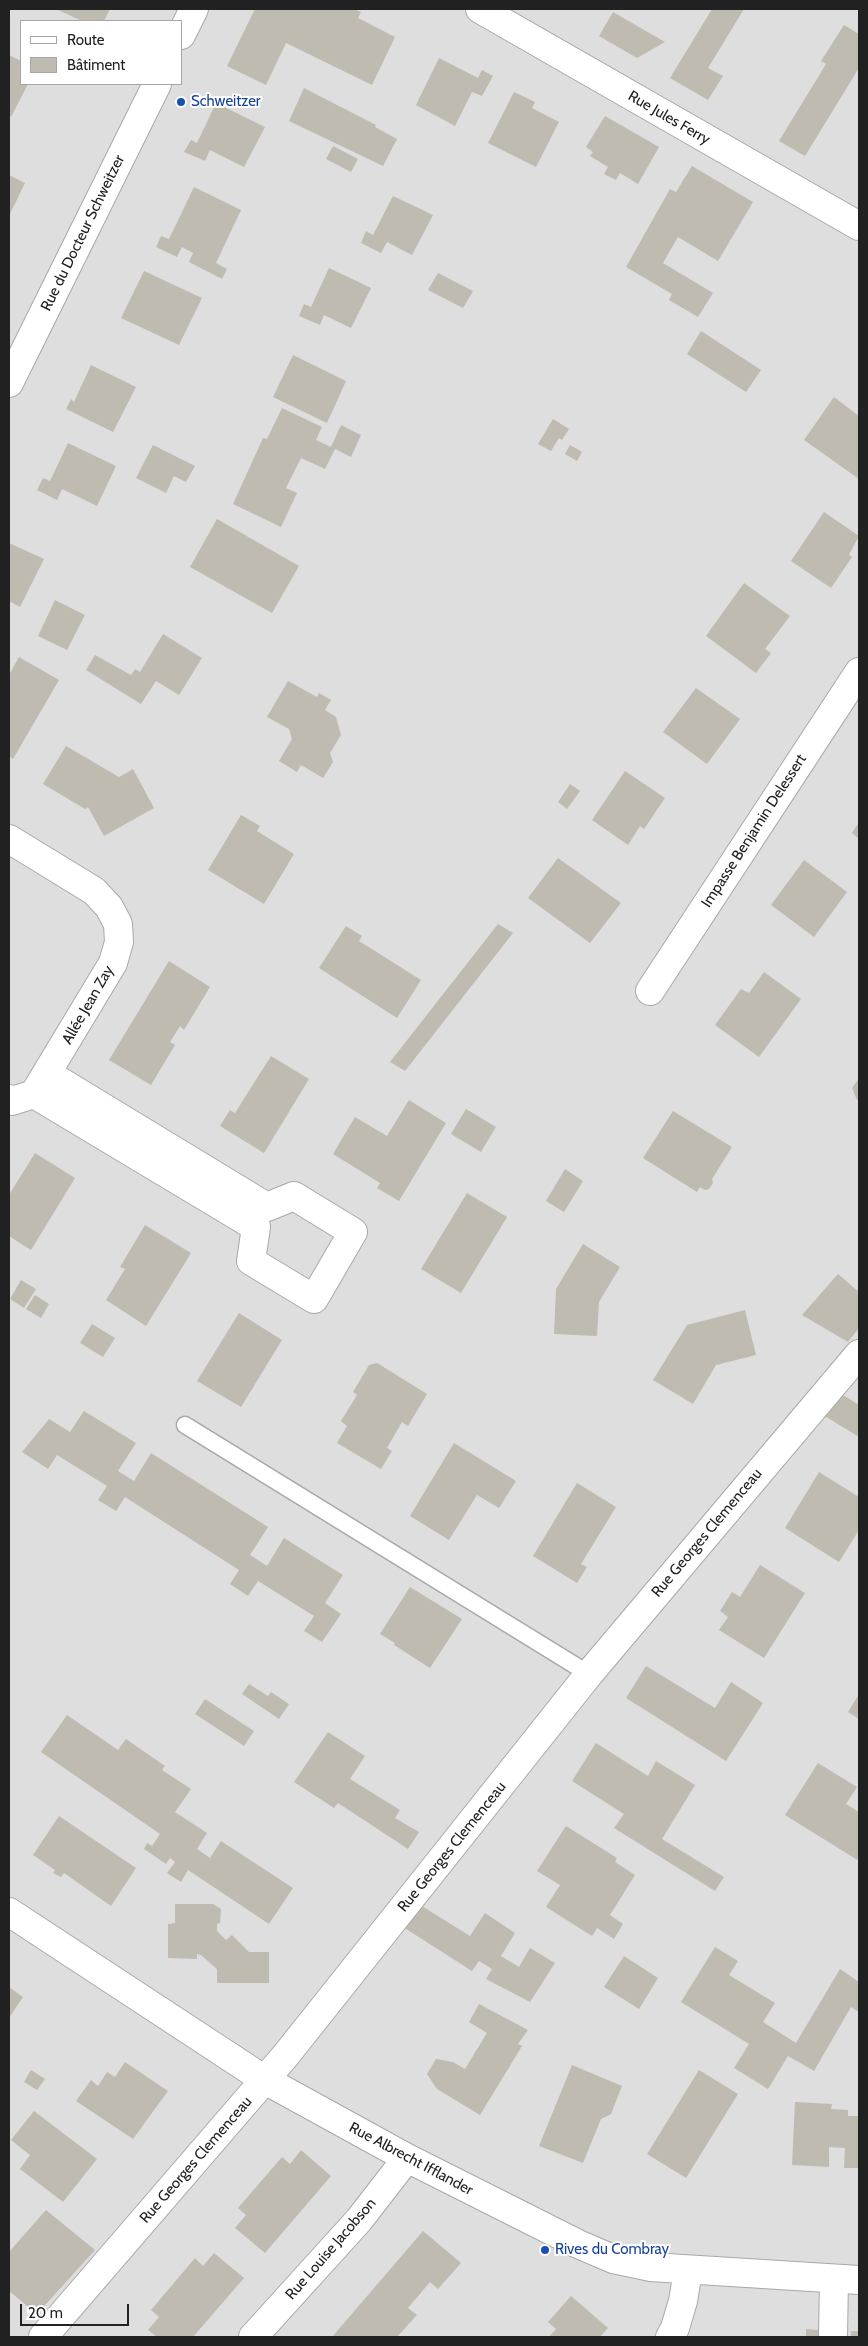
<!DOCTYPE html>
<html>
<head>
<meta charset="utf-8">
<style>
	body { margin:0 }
	#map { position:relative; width:868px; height:2346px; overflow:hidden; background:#f2f1e8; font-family:Cabin,sans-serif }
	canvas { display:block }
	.frame { position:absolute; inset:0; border:10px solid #212121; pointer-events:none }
	.legend { position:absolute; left:20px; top:20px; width:162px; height:65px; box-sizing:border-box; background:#fff; border:1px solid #a6a6a6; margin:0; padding:6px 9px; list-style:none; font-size:15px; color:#212121 }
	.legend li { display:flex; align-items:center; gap:10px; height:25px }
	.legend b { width:25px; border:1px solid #a6a6a6 }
	.scale { position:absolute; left:20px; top:2304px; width:109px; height:22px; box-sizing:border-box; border:2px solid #212121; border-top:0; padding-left:6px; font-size:15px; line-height:18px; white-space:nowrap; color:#212121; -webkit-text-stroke:4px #fff; paint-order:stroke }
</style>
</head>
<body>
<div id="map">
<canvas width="868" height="2346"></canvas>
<div class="frame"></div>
<ul class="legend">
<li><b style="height:6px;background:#fff"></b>Route</li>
<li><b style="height:14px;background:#bfbbb1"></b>Bâtiment</li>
</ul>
<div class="scale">20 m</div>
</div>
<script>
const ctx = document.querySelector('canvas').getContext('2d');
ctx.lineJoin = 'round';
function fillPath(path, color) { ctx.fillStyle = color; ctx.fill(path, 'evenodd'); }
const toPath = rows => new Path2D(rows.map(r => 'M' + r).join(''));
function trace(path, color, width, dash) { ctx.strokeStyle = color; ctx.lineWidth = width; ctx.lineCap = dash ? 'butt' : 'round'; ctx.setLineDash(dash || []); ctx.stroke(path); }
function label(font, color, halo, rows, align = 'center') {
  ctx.font = font + ' Cabin,sans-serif'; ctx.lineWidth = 4; ctx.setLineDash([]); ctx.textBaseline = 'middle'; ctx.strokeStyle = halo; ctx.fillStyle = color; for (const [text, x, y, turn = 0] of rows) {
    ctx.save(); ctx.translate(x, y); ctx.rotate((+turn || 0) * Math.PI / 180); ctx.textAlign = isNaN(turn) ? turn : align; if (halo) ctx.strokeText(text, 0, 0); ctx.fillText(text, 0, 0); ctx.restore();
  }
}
const residential = toPath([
	[9,9,859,9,859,2337,9,2337],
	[21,21,181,21,181,84,21,84]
]);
const building = toPath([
	[56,9,110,9,104,21,82,21],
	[255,9,354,9,361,12,358,18,395,37,372,85,286,43,266,85,227,66],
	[712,9,744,9,708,68,723,76,708,100,670,78],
	[613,12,665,42,637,58,599,36],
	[844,25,859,34,859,68,805,156,779,141,826,64,821,61],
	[9,55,21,61,21,84,28,84,11,117,9,115],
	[439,58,478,78,482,70,493,76,482,96,472,92,455,126,416,105],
	[304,88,376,125,375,127,397,139,383,166,289,121],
	[514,92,535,102,532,108,559,122,536,167,488,143],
	[216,103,265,127,244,167,210,150,205,161,184,152,191,140,197,143],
	[605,116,659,147,638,184,620,173,616,180,604,174,608,167,590,156,593,152,586,147],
	[333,146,358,159,351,172,326,159],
	[692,166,753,202,718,261,678,237,663,263,713,293,698,317,669,300,672,294,626,267,670,189,676,192],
	[9,175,25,183,9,216],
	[194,187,241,210,216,263,227,269,222,279,189,262,193,253,182,247,177,257,156,247,161,236,169,239],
	[393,196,433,215,412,255,387,242,381,253,361,243,366,231,373,235],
	[329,268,371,288,351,328,324,315,320,325,299,316,304,304,311,307],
	[144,271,202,298,179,345,121,318],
	[438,273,473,291,463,308,428,290],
	[701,331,761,370,746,392,687,354],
	[293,355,346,381,327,423,273,397],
	[91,365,136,387,113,432,66,409,71,399,74,402],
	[834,397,859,416,859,479,804,440],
	[282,408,322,427,316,440,331,447,341,425,361,435,351,457,335,449,325,469,301,458,286,488,297,493,281,527,233,504,263,438,267,439],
	[553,419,569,429,562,440,559,438,551,451,538,444],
	[68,443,116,466,97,506,62,489,57,500,37,490,43,478,50,481],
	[153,445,195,466,186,482,174,476,166,493,136,478],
	[570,445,582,452,577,461,565,454],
	[824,512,859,536,849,555,852,557,831,588,791,561],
	[217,519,299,566,272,613,190,567],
	[9,543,44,559,20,607,9,601],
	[744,583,790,616,765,649,771,653,756,673,706,636],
	[55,600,85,615,67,650,38,636],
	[163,634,202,658,179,695,156,681,141,704,86,670,95,655,131,675,135,669,140,672],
	[19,657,59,680,13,759,9,756,9,675],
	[288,681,317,697,319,693,331,700,325,710,336,717,341,735,330,753,333,762,323,778,301,765,297,772,279,761,292,739,289,729,267,717],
	[696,688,740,719,707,764,663,732],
	[66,746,119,777,133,769,154,808,104,836,88,807,85,809,43,784],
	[625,771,665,798,644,829,640,826,628,845,592,820],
	[570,784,580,791,567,809,558,802],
	[241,815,260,826,257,831,294,854,264,904,208,870],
	[859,822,859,839,852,833],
	[558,858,621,903,590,943,528,898],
	[804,860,847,892,814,937,771,905],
	[498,924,513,933,405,1071,390,1062],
	[346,926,362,936,359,941,421,980,397,1018,319,968],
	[169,961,210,987,184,1030,180,1026,170,1042,175,1045,151,1085,109,1060],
	[764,972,801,999,759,1057,715,1025,741,989,749,993],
	[271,1056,309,1079,264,1153,220,1126,230,1110,235,1113],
	[859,1078,859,1101,857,1100,852,1088],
	[409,1100,446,1123,399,1201,377,1188,380,1183,333,1154,355,1117,387,1136],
	[466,1109,496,1127,481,1152,451,1134],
	[673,1111,732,1147,712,1179,713,1183,709,1189,705,1190,700,1187,697,1192,643,1158],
	[35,1153,75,1178,31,1250,9,1236,9,1195],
	[565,1169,583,1181,564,1212,546,1201],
	[467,1193,507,1217,461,1293,421,1269],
	[145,1225,191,1253,146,1326,106,1300,125,1269,120,1267],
	[583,1244,620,1267,599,1302,597,1336,554,1334,556,1289],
	[838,1274,859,1292,859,1328,848,1342,802,1315],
	[21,1280,36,1289,24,1308,10,1299],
	[35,1295,49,1304,41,1318,26,1309],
	[745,1310,756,1355,716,1365,693,1404,653,1380,687,1325],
	[239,1313,282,1340,241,1407,197,1381],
	[92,1324,115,1338,103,1357,80,1343],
	[377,1363,427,1394,408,1426,402,1422,387,1448,392,1451,381,1469,337,1443,347,1426,341,1421,357,1395,353,1392,369,1365],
	[837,1391,859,1405,859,1437,823,1415],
	[84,1411,136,1443,118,1471,134,1481,151,1453,268,1527,250,1555,267,1566,284,1538,343,1575,325,1603,341,1614,322,1642,304,1631,314,1616,258,1581,248,1596,230,1584,239,1570,125,1497,116,1511,98,1500,107,1486,57,1455,48,1469,22,1452,49,1419,70,1432],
	[454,1443,516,1481,499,1508,477,1495,449,1540,410,1516],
	[819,1472,859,1497,859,1530,839,1562,785,1528],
	[577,1483,616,1507,581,1564,587,1567,577,1583,533,1556],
	[760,1565,805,1593,764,1658,719,1630,728,1617,720,1611,732,1592,740,1597],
	[410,1587,462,1619,430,1668,394,1645,395,1643,380,1634],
	[646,1666,715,1708,731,1682,763,1703,726,1761,626,1698],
	[249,1684,268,1696,271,1692,289,1704,279,1719,242,1694],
	[859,1694,859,1719,848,1712],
	[205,1699,254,1731,244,1746,195,1714],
	[67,1715,118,1750,126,1739,165,1766,162,1770,191,1789,175,1812,207,1833,197,1849,210,1858,221,1841,293,1888,269,1924,188,1870,181,1882,167,1873,175,1862,170,1858,166,1864,144,1849,147,1843,152,1846,160,1834,41,1752],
	[328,1732,365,1756,350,1779,400,1810,395,1818,419,1832,408,1849,338,1803,334,1808,294,1782],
	[596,1743,648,1776,656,1761,695,1785,662,1839,724,1877,715,1891,614,1828,624,1814,572,1781],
	[818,1763,857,1787,846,1804,859,1812,859,1861,785,1815],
	[59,1816,136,1868,111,1906,64,1873,61,1877,53,1873,55,1870,33,1855],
	[566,1826,617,1858,615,1862,635,1875,610,1915,623,1924,614,1939,597,1928,592,1936,546,1907,560,1885,537,1871],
	[417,1903,470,1936,485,1913,515,1933,501,1956,519,1967,530,1948,555,1963,530,2002,486,1979,492,1969,479,1961,472,1971,403,1927],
	[175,1904,213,1904,221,1909,220,1923,217,1924,217,1931,226,1940,232,1935,249,1952,269,1952,269,1983,217,1983,217,1969,201,1955,197,1954,197,1959,168,1958,168,1924,175,1923],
	[715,1947,738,1961,729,1975,775,2003,763,2022,796,2043,840,1969,859,1982,859,2012,851,2007,814,2071,788,2056,768,2089,734,2068,749,2044,681,2002],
	[624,1956,658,1978,639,2009,604,1987],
	[9,1987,23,1997,9,2018],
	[479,2004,528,2030,518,2044,522,2046,480,2115,437,2089,427,2074,436,2059,453,2062,465,2069,487,2033,469,2022],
	[125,2062,168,2091,133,2139,76,2101,91,2080,98,2086,107,2072,115,2077],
	[572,2065,622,2086,611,2114,601,2119,583,2163,539,2146],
	[31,2070,45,2079,37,2090,24,2082],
	[699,2070,738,2094,686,2178,647,2154],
	[795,2102,832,2104,831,2109,848,2110,848,2116,859,2116,859,2168,844,2168,845,2148,829,2147,829,2167,792,2165],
	[34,2111,97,2159,63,2202,20,2169,30,2155,11,2140],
	[301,2150,331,2176,265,2253,235,2228,246,2215,238,2208,282,2157,290,2164],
	[46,2210,95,2250,37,2314,9,2291,9,2252],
	[423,2231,461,2263,438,2289,430,2282,408,2308,417,2315,397,2337,332,2337],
	[214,2253,244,2278,193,2337,157,2337,148,2330,159,2317,151,2310,195,2258,203,2266],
	[571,2296,608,2328,600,2337,549,2337,556,2329,548,2322],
	[806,2329,818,2330,818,2337,806,2337],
	[851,2331,859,2331,859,2337,851,2337]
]);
const lane = toPath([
	[185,1425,589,1674]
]);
const street = toPath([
	[480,9,859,226],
	[181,35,194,9],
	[9,383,157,84],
	[9,839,94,891,109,907,118,924,119,942,113,963,34,1094,12,1101,9,1099],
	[650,991,859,672],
	[34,1094,256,1227,251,1261,314,1299,353,1232,294,1196,267,1207,48,1074],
	[9,1912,265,2080,407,2158,578,2244,613,2259,651,2267,859,2280],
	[43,2337,286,2055,589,1674,859,1354],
	[253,2337,359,2220,407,2158],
	[670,2337,675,2328,683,2301,688,2271],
	[833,2337,834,2280]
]);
const markers = [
	[181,102,5,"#1a4fb4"],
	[545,2250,5,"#1a4fb4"]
];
const transitNames = [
	["Schweitzer",191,102],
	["Rives du Combray",555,2250]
];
const streetNames = [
	["Rue Jules Ferry",669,118,30],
	["Rue du Docteur Schweitzer",83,233,-64],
	["Impasse Benjamin Delessert",754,831,-57],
	["Allée Jean Zay",88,1005,-60],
	["Rue Georges Clemenceau",707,1533,-50],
	["Rue Georges Clemenceau",452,1847,-51],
	["Rue Albrecht Ifflander",411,2159,28],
	["Rue Georges Clemenceau",196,2160,-49],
	["Rue Louise Jacobson",331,2249,-49]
];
fillPath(residential, '#dfdede');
fillPath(building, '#bfbbb1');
trace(lane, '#a8a8a8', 19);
trace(street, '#a8a8a8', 30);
trace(lane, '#fff', 16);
trace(street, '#fff', 28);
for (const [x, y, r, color] of markers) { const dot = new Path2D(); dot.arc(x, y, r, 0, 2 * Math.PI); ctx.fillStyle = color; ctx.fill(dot); trace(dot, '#fff', 2); }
label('15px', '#164399', '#fff', transitNames, 'left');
label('15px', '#212121', '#fff', streetNames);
</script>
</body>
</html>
